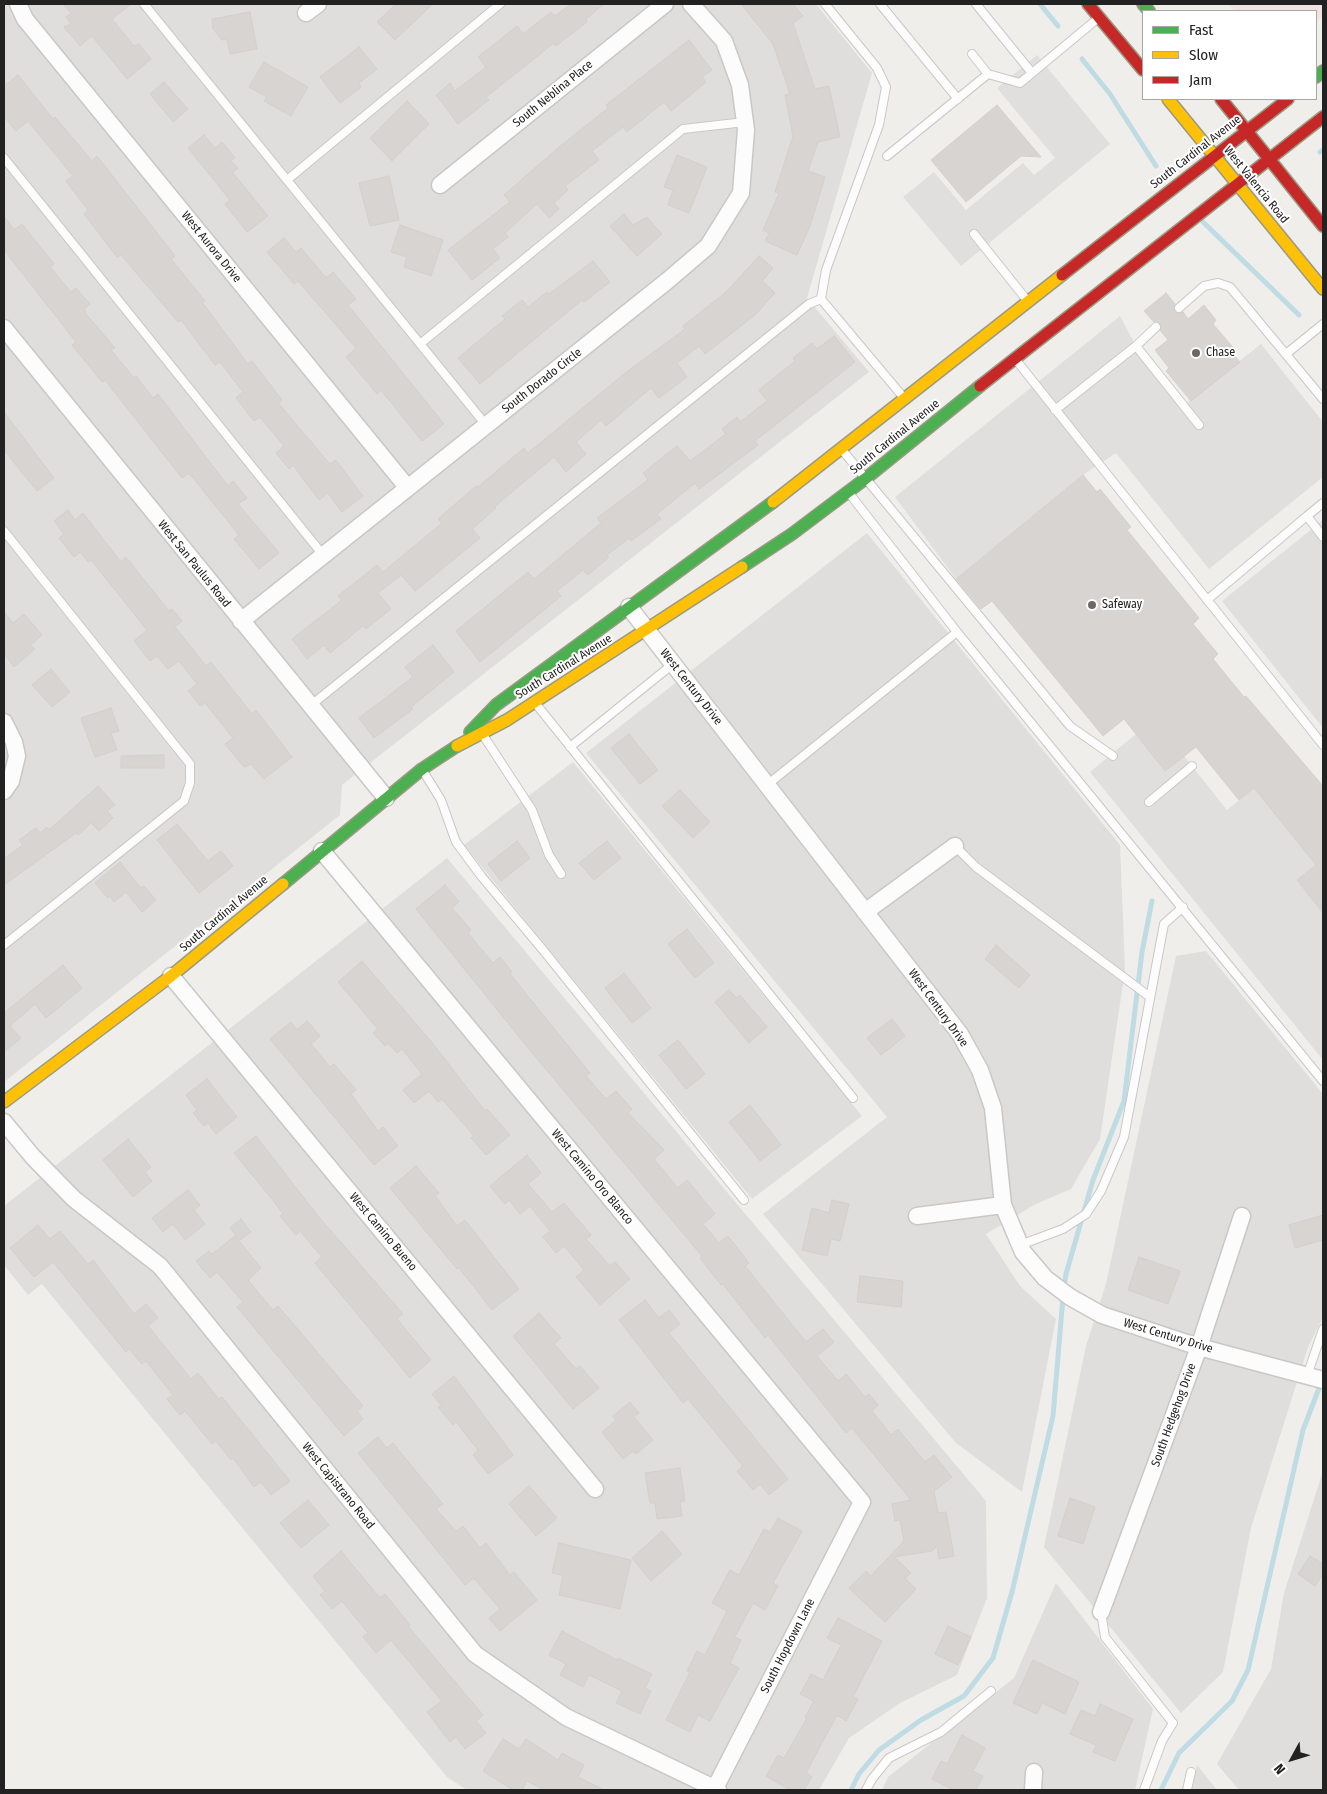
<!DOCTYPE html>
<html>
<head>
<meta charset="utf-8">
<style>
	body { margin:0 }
	#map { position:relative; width:1327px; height:1794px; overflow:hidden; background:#f0eeeb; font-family:"Fira Sans Condensed",sans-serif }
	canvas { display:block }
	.frame { position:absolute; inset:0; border:5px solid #222; pointer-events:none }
	.legend { position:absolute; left:1142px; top:10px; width:175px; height:90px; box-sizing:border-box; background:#fff; border:1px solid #a7a7a7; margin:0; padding:6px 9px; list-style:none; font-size:15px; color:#222 }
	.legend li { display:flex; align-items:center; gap:10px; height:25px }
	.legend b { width:25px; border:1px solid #a7a7a7 }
	.north { position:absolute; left:1267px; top:1734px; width:50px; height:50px; -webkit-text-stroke:4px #fff; paint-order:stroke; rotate:231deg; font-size:14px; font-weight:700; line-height:20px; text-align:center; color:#222 }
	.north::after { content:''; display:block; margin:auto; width:18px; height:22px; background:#222; clip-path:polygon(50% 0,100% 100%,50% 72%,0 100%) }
</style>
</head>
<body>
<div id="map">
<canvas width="1327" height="1794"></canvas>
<div class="frame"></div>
<ul class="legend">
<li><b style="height:6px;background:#4caf50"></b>Fast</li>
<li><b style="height:6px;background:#ffc107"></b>Slow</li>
<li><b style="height:6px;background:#c62828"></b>Jam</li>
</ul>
<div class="north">N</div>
</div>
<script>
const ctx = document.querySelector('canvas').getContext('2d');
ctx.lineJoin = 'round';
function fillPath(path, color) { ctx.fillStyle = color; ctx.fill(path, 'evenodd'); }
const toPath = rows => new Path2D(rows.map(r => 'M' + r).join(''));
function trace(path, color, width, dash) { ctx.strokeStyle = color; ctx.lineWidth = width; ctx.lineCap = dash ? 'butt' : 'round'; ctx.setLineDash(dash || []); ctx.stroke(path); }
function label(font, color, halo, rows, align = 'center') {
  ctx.font = font + ' "Fira Sans Condensed",sans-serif'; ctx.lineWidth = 4; ctx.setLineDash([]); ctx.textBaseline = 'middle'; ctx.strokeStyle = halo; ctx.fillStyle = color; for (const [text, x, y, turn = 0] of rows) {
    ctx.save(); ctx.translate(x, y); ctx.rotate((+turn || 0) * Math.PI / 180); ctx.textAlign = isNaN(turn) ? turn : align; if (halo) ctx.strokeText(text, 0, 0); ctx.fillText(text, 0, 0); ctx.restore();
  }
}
const residential = toPath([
	[4,4,816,4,872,73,807,298,869,372,342,785,340,815,4,1082],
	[867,533,1120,845,1125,970,1100,1139,1071,1189,1034,1205,986,1234,1020,1286,1056,1319,1022,1492,956,1443,763,1214,887,1117,586,753],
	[573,762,862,1116,752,1199,464,845],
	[447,858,986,1501,987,1598,957,1675,900,1703,849,1738,819,1790,467,1790,447,1777,42,1284,28,1295,4,1265,4,1206],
	[1206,951,1323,1094,1323,1317,1308,1347,1251,1528,1223,1672,1181,1713,1044,1547,1086,1346,1106,1284,1176,956],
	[1323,1471,1323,1790,1239,1790,1217,1764,1271,1669,1284,1593],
	[1056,1583,1153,1709,1135,1790,882,1790,888,1777,1014,1678],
	[1197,1765,1217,1790,1192,1790]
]);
const commercial = toPath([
	[1228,4,1323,4,1323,15,1316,22,1316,11,1235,11]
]);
const parking = toPath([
	[1037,55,1110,144,961,266,903,197,934,172,966,210,1023,163,1034,175,1055,158,997,88],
	[1120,316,1136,346,1183,406,1261,344,1323,422,1323,477,1209,569,1116,453,1083,475,956,579,895,497],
	[1323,520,1323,728,1222,601],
	[1136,734,1165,771,1184,756,1227,810,1254,788,1316,865,1297,880,1323,913,1323,1060,1090,772]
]);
const stream = toPath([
	[1040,4,1058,26],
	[1082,59,1110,94,1156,166],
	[1320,152,1323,150],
	[1203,222,1299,315],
	[1064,1288,1066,1274,1093,1180,1124,1101,1142,952,1152,901],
	[851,1790,859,1774,879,1750,921,1720,964,1696,993,1658,1012,1592,1053,1416,1063,1297],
	[1161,1790,1179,1753,1232,1701,1248,1670,1303,1430,1321,1383]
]);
const building = toPath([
	[63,4,131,4,112,19,134,46,139,44,151,59,127,79,92,36,80,46,64,27,71,24,66,17,71,13,63,4],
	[396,4,433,4,395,40,377,22,396,4],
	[571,4,604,4,586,19,587,22,556,46,554,43,486,97,489,100,458,124,436,95,450,83,455,91,486,67,478,57,517,26,523,34,551,12,555,16,571,4],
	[741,4,793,4,803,16,793,23,815,89,829,86,840,137,818,142,808,171,825,177,810,226,797,255,765,241,769,233,763,230,779,193,775,192,793,136,785,95,790,94,773,44,741,4],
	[250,12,257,49,230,54,227,39,222,40,213,29,212,19,250,12],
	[689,40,712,70,702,77,706,82,671,111,664,102,627,132,623,127,592,151,599,160,565,186,568,190,554,203,559,209,549,218,537,204,505,233,508,237,493,249,500,258,472,280,448,250,510,202,504,195,558,148,608,108,606,105,689,40],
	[359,47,377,69,359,83,361,87,340,103,320,77,359,47],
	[264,62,308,87,291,116,264,101,267,97,249,87,264,62],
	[18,75,53,119,55,117,92,161,97,156,175,256,171,259,205,301,202,302,248,364,252,361,282,400,278,403,330,464,336,460,363,496,342,512,328,493,319,500,293,465,289,469,276,453,284,446,260,417,254,421,236,398,243,392,220,362,215,365,181,320,178,322,121,255,117,257,84,214,88,210,66,181,73,176,28,121,16,131,4,116,4,86,18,75],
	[164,82,188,109,173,122,150,94,164,82],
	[407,101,429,124,392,161,370,138,407,101],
	[997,105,1041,157,1021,156,966,202,931,160,997,105],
	[204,135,215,148,222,142,235,158,231,161,238,168,233,173,268,216,247,232,225,204,230,200,188,148,204,135],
	[677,155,707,167,689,213,668,205,673,190,664,187,677,155],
	[389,176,399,220,370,226,359,183,389,176],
	[624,214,633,225,647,217,662,234,637,256,610,226,624,214],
	[4,216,14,230,22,224,54,264,50,267,71,292,76,288,90,304,84,309,87,315,115,348,111,350,134,378,136,376,153,398,158,394,228,486,233,481,247,498,238,504,279,553,259,569,234,539,239,535,189,473,182,478,105,380,102,382,72,345,76,342,4,250,4,216],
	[400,225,443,240,431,276,404,267,407,257,391,252,400,225],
	[284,238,296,252,301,248,326,278,333,272,356,299,348,305,444,424,422,441,381,390,377,394,346,357,356,348,298,281,294,284,267,252,284,238],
	[759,256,773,268,762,281,775,293,755,315,705,354,699,346,677,363,687,377,659,398,651,388,606,426,601,420,576,442,586,454,566,472,554,457,494,507,496,508,472,529,480,538,415,591,401,575,378,593,391,609,366,629,363,626,330,653,324,645,307,659,292,639,342,600,338,596,377,565,383,572,442,523,438,519,476,486,478,487,524,448,528,453,624,374,685,329,683,326,726,292,759,256],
	[593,261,610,282,584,302,582,300,480,384,458,358,505,319,502,316,522,300,528,307,547,292,549,294,593,261],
	[1166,293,1175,304,1174,311,1183,312,1188,319,1204,305,1216,320,1213,324,1237,352,1234,355,1240,362,1191,401,1166,371,1169,368,1155,350,1168,340,1160,330,1161,325,1158,322,1154,322,1144,311,1166,293],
	[834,336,855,362,755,441,758,445,699,489,695,483,657,514,661,519,631,541,629,538,607,555,609,557,588,575,583,570,557,591,561,596,480,662,456,631,528,572,534,579,601,523,597,518,648,480,643,473,677,446,690,461,726,434,722,429,737,417,740,422,767,401,759,390,795,361,793,358,812,343,817,349,834,336],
	[4,412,54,478,37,491,4,450,4,412],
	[1083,475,1097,492,1100,489,1131,527,1127,530,1199,618,1193,624,1218,654,1213,659,1244,697,1246,696,1323,786,1323,913,1297,880,1316,865,1254,788,1239,800,1196,747,1165,771,1124,719,1103,736,992,601,981,609,956,579,1083,475],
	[68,510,75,520,83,513,121,562,126,557,169,611,172,609,182,621,175,627,206,666,211,662,252,714,256,710,292,757,264,779,251,764,244,767,225,744,233,738,205,703,200,706,188,691,197,684,179,661,168,669,157,656,150,661,134,641,147,630,91,560,88,562,80,552,74,557,59,538,64,534,54,521,68,510],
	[4,612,13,623,24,614,42,635,31,645,35,649,14,667,4,654,4,612],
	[433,645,454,672,411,707,413,709,374,738,359,718,413,677,405,667,433,645],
	[51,669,70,692,52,707,32,685,51,669],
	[111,708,119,731,111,733,117,750,95,757,81,718,111,708],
	[629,734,658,770,640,784,611,748,629,734],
	[164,755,164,768,121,768,121,756,164,755],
	[98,786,115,805,107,811,113,818,99,831,91,823,78,835,76,833,4,885,4,859,23,845,19,840,36,828,40,833,47,827,49,830,98,786],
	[680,790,710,822,693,838,662,806,680,790],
	[177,824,208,861,221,851,233,866,199,893,157,840,177,824],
	[517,841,530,858,501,881,488,864,517,841],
	[607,841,621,858,594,880,579,863,607,841],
	[120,862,141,888,144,886,156,900,142,912,126,892,114,902,110,896,108,898,95,883,120,862],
	[445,885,459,902,452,908,471,930,468,933,493,963,500,957,512,972,510,974,590,1073,586,1076,606,1099,616,1091,632,1109,628,1113,664,1150,654,1159,678,1188,687,1180,715,1214,703,1224,719,1243,728,1236,749,1263,745,1266,806,1342,823,1329,834,1342,817,1356,838,1381,846,1374,865,1397,869,1394,878,1405,872,1411,891,1435,898,1429,925,1462,934,1455,952,1477,934,1491,938,1513,946,1512,954,1556,939,1559,937,1546,932,1551,894,1557,911,1573,905,1578,916,1589,885,1622,849,1588,866,1571,871,1576,904,1541,900,1520,895,1521,892,1504,911,1500,852,1428,846,1433,768,1335,765,1338,723,1284,721,1285,700,1258,702,1256,524,1043,416,909,445,885],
	[687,929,714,963,695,978,668,944,687,929],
	[996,945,1030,975,1019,988,985,959,996,945],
	[362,961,434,1045,485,1111,487,1109,510,1135,486,1155,471,1138,474,1136,442,1099,438,1102,429,1091,414,1103,403,1090,422,1074,402,1049,397,1053,388,1043,385,1046,373,1033,378,1029,338,982,362,961],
	[63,965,82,988,46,1018,35,1004,10,1026,21,1038,4,1052,4,1013,63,965],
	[624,973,651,1008,632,1023,605,988,624,973],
	[729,990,736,998,740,995,767,1027,749,1043,715,1002,729,990],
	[892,1019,905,1036,881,1055,867,1038,892,1019],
	[307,1021,320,1036,311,1044,330,1067,334,1064,356,1090,351,1094,378,1131,383,1127,398,1146,374,1165,270,1039,291,1022,297,1030,307,1021],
	[678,1040,705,1074,686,1089,659,1055,678,1040],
	[207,1079,237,1117,216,1134,208,1123,204,1126,193,1113,197,1110,186,1095,207,1079],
	[750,1105,781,1145,760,1161,729,1122,750,1105],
	[256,1136,318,1216,403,1314,397,1319,431,1360,410,1378,315,1263,322,1257,300,1231,296,1235,280,1216,283,1214,272,1199,234,1153,256,1136],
	[128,1139,151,1167,145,1172,152,1181,133,1197,103,1160,128,1139],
	[527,1155,541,1173,528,1184,552,1212,564,1203,591,1235,586,1239,610,1266,615,1262,630,1279,600,1305,576,1277,584,1270,564,1246,556,1253,543,1237,550,1231,530,1206,520,1214,509,1200,505,1204,490,1186,527,1155],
	[416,1166,439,1193,435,1196,457,1226,465,1220,519,1289,492,1310,459,1268,457,1269,390,1188,416,1166],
	[188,1190,200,1205,194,1210,205,1224,185,1240,173,1224,163,1232,152,1218,188,1190],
	[832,1200,849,1204,840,1241,831,1239,827,1256,802,1250,812,1208,829,1213,832,1200],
	[1323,1215,1323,1240,1295,1248,1289,1225,1323,1215],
	[241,1219,251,1232,240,1240,230,1228,241,1219],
	[38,1225,50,1239,60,1231,88,1264,93,1260,134,1314,146,1304,158,1318,148,1326,191,1379,198,1373,219,1399,222,1397,290,1481,271,1495,261,1482,254,1487,233,1458,231,1460,216,1441,212,1444,185,1411,180,1415,167,1399,173,1395,146,1361,142,1364,129,1349,126,1352,53,1262,34,1277,10,1248,38,1225],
	[235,1236,261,1268,248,1280,273,1310,278,1306,363,1406,357,1411,363,1419,344,1436,237,1307,243,1302,217,1272,210,1278,196,1261,209,1251,212,1254,235,1236],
	[1139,1257,1180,1271,1168,1304,1128,1290,1139,1257],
	[860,1276,903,1281,901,1307,857,1302,860,1276],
	[645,1300,659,1318,669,1310,680,1324,669,1333,788,1479,769,1495,760,1484,753,1490,737,1471,743,1466,688,1399,683,1403,619,1320,645,1300],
	[539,1313,561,1338,554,1344,576,1369,580,1366,599,1388,573,1409,513,1336,539,1313],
	[454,1376,513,1455,488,1474,473,1455,478,1450,456,1422,453,1425,438,1407,441,1405,432,1394,454,1376],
	[630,1402,639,1413,634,1417,653,1440,636,1454,633,1451,623,1459,602,1432,616,1420,613,1416,630,1402],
	[378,1437,387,1448,393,1443,414,1469,443,1504,436,1509,456,1531,463,1526,480,1548,486,1543,510,1575,514,1572,537,1600,500,1631,489,1618,500,1609,474,1578,465,1585,358,1453,378,1437],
	[680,1468,685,1501,680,1502,682,1516,657,1519,655,1503,650,1503,645,1473,680,1468],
	[529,1486,557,1518,536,1536,509,1504,529,1486],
	[1070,1498,1095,1507,1083,1544,1058,1536,1070,1498],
	[308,1500,329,1525,301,1548,280,1523,308,1500],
	[778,1518,802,1531,773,1583,778,1586,765,1610,753,1603,735,1637,741,1640,730,1663,739,1668,710,1721,698,1715,690,1732,666,1720,690,1672,687,1671,697,1651,705,1655,727,1611,712,1603,730,1570,739,1575,764,1529,770,1532,778,1518],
	[662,1531,682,1554,651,1581,632,1558,662,1531],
	[559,1543,631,1560,620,1609,559,1595,563,1575,552,1573,559,1543],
	[341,1551,380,1598,385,1594,410,1625,408,1626,483,1715,476,1721,486,1733,465,1749,456,1737,450,1742,427,1712,442,1701,391,1640,376,1653,363,1637,368,1633,342,1601,332,1609,320,1595,325,1591,313,1576,341,1551],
	[1310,1556,1323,1564,1323,1574,1315,1586,1298,1574,1310,1556],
	[838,1618,882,1641,853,1697,858,1699,846,1721,837,1715,806,1773,812,1777,804,1790,790,1790,766,1776,778,1755,784,1758,807,1718,805,1717,814,1701,800,1694,811,1674,823,1680,841,1645,827,1638,838,1618],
	[948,1626,971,1637,958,1665,935,1654,948,1626],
	[562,1631,617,1660,618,1658,652,1674,645,1688,651,1691,640,1714,616,1703,622,1691,589,1675,583,1687,560,1675,566,1664,549,1655,562,1631],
	[1033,1660,1079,1682,1065,1714,1042,1703,1037,1714,1013,1703,1033,1660],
	[1100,1704,1133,1719,1115,1761,1093,1752,1096,1745,1070,1734,1081,1710,1095,1716,1100,1704],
	[962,1735,985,1748,973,1771,983,1776,976,1790,953,1790,932,1779,941,1761,947,1764,962,1735],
	[503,1739,519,1749,526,1739,558,1760,562,1753,584,1765,578,1777,604,1790,544,1790,527,1781,522,1790,513,1790,483,1771,503,1739]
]);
const lane = toPath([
	[144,4,486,425],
	[825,4,877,68,886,87,879,125,826,270,821,299,904,398],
	[880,4,958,99],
	[976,4,1032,73],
	[972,54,988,74],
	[887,156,988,74,1020,83,1096,20],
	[4,158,323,555],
	[287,180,500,4],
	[974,234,1026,299],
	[1179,308,1204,286,1218,283,1230,287,1323,399],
	[420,344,683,129,745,122],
	[1136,346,1156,327],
	[1286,354,1323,324],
	[1016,360,1323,745],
	[1055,410,1136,346,1199,425],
	[843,451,1070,726,1113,756],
	[849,493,957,632,1323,1081],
	[1323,503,1307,516,1323,537],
	[4,531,190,764,190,783,184,801,4,945],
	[1207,600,1307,516],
	[536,704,853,1098],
	[310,706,809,304,821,299],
	[483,735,532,810,549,855,561,874],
	[570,747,673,664],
	[423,771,441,800,456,842,482,877,543,950,744,1200],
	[767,785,957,632],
	[1149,802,1192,766],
	[955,846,976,867,1150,997],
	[1020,1245,1063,1229,1086,1214,1101,1191,1124,1137,1164,924,1183,907],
	[1307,1376,1323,1329],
	[1101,1612,1105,1637,1173,1723,1162,1741,1144,1790],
	[866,1790,872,1779,889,1758,941,1732,991,1691],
	[1187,1790,1191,1772]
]);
const street = toPath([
	[18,4,25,19,407,487],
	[306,13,318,4],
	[440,185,665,4],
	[4,328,386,798],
	[629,607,960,1034,980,1070,993,1108,1003,1205,1023,1252,1045,1278,1070,1297,1102,1315,1199,1347,1323,1380],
	[241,621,667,281,708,246,741,193,746,130,740,85,724,41,691,4],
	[4,722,14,742,17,756,11,781,4,791],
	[322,851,862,1502,714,1790],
	[865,912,955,846],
	[171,976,595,1489],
	[4,1122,33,1157,74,1199,160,1266,475,1654,566,1717,718,1790],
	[917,1216,1003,1205],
	[1101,1612,1199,1347,1242,1216],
	[1033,1790,1034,1772]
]);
const fast = toPath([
	[1143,4,1149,11],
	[1316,77,1323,71],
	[742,567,792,534,865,479,980,386],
	[470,732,496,705,773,502],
	[283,884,422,769,457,746]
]);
const slow = toPath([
	[1168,99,1323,289],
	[773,502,1062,275],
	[457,746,507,720,742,567],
	[4,1102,171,976,283,884]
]);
const jam = toPath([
	[1088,4,1143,70],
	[1221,99,1323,226],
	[1062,275,1288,99],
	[980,386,1323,117]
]);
const markers = [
	[1196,353,5,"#6a6968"],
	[1092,605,5,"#6a6968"]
];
const streetNames = [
	["South Neblina Place",553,94,-39],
	["South Cardinal Avenue",1196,152,-38],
	["West Valencia Road",1256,185,51],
	["West Aurora Drive",211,247,51],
	["South Dorado Circle",542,381,-38],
	["South Cardinal Avenue",895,437,-39],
	["West San Paulus Road",194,564,51],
	["South Cardinal Avenue",564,667,-32],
	["West Century Drive",691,687,52],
	["South Cardinal Avenue",224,914,-40],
	["West Century Drive",938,1008,54],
	["West Camino Oro Blanco",592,1177,50],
	["West Camino Bueno",383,1232,50],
	["West Century Drive",1168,1336,17],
	["South Hedgehog Drive",1174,1415,-70],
	["West Capistrano Road",338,1486,51],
	["South Hopdown Lane",788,1646,-63]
];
const poiNames = [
	["Chase",1206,353],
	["Safeway",1102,605]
];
fillPath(residential, '#dfdedc');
fillPath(commercial, '#f1e3e1');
fillPath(parking, '#e0dfde');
trace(stream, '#bfdbe3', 5);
fillPath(building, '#d7d4d2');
trace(building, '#d3d0cc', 1);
trace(lane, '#c9c8c7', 10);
trace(street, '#c9c8c7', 19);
trace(fast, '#999a82', 14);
trace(slow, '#999a82', 14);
trace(jam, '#999a82', 14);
trace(lane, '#fdfcfc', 8);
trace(street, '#fdfcfc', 16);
trace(fast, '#4caf50', 11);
trace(slow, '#ffc107', 11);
trace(jam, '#c62828', 11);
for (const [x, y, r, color] of markers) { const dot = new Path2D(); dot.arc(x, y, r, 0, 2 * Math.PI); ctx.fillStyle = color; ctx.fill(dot); trace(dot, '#fff', 2); }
label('12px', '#222', '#fff', streetNames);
label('12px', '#222', '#fff', poiNames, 'left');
</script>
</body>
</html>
